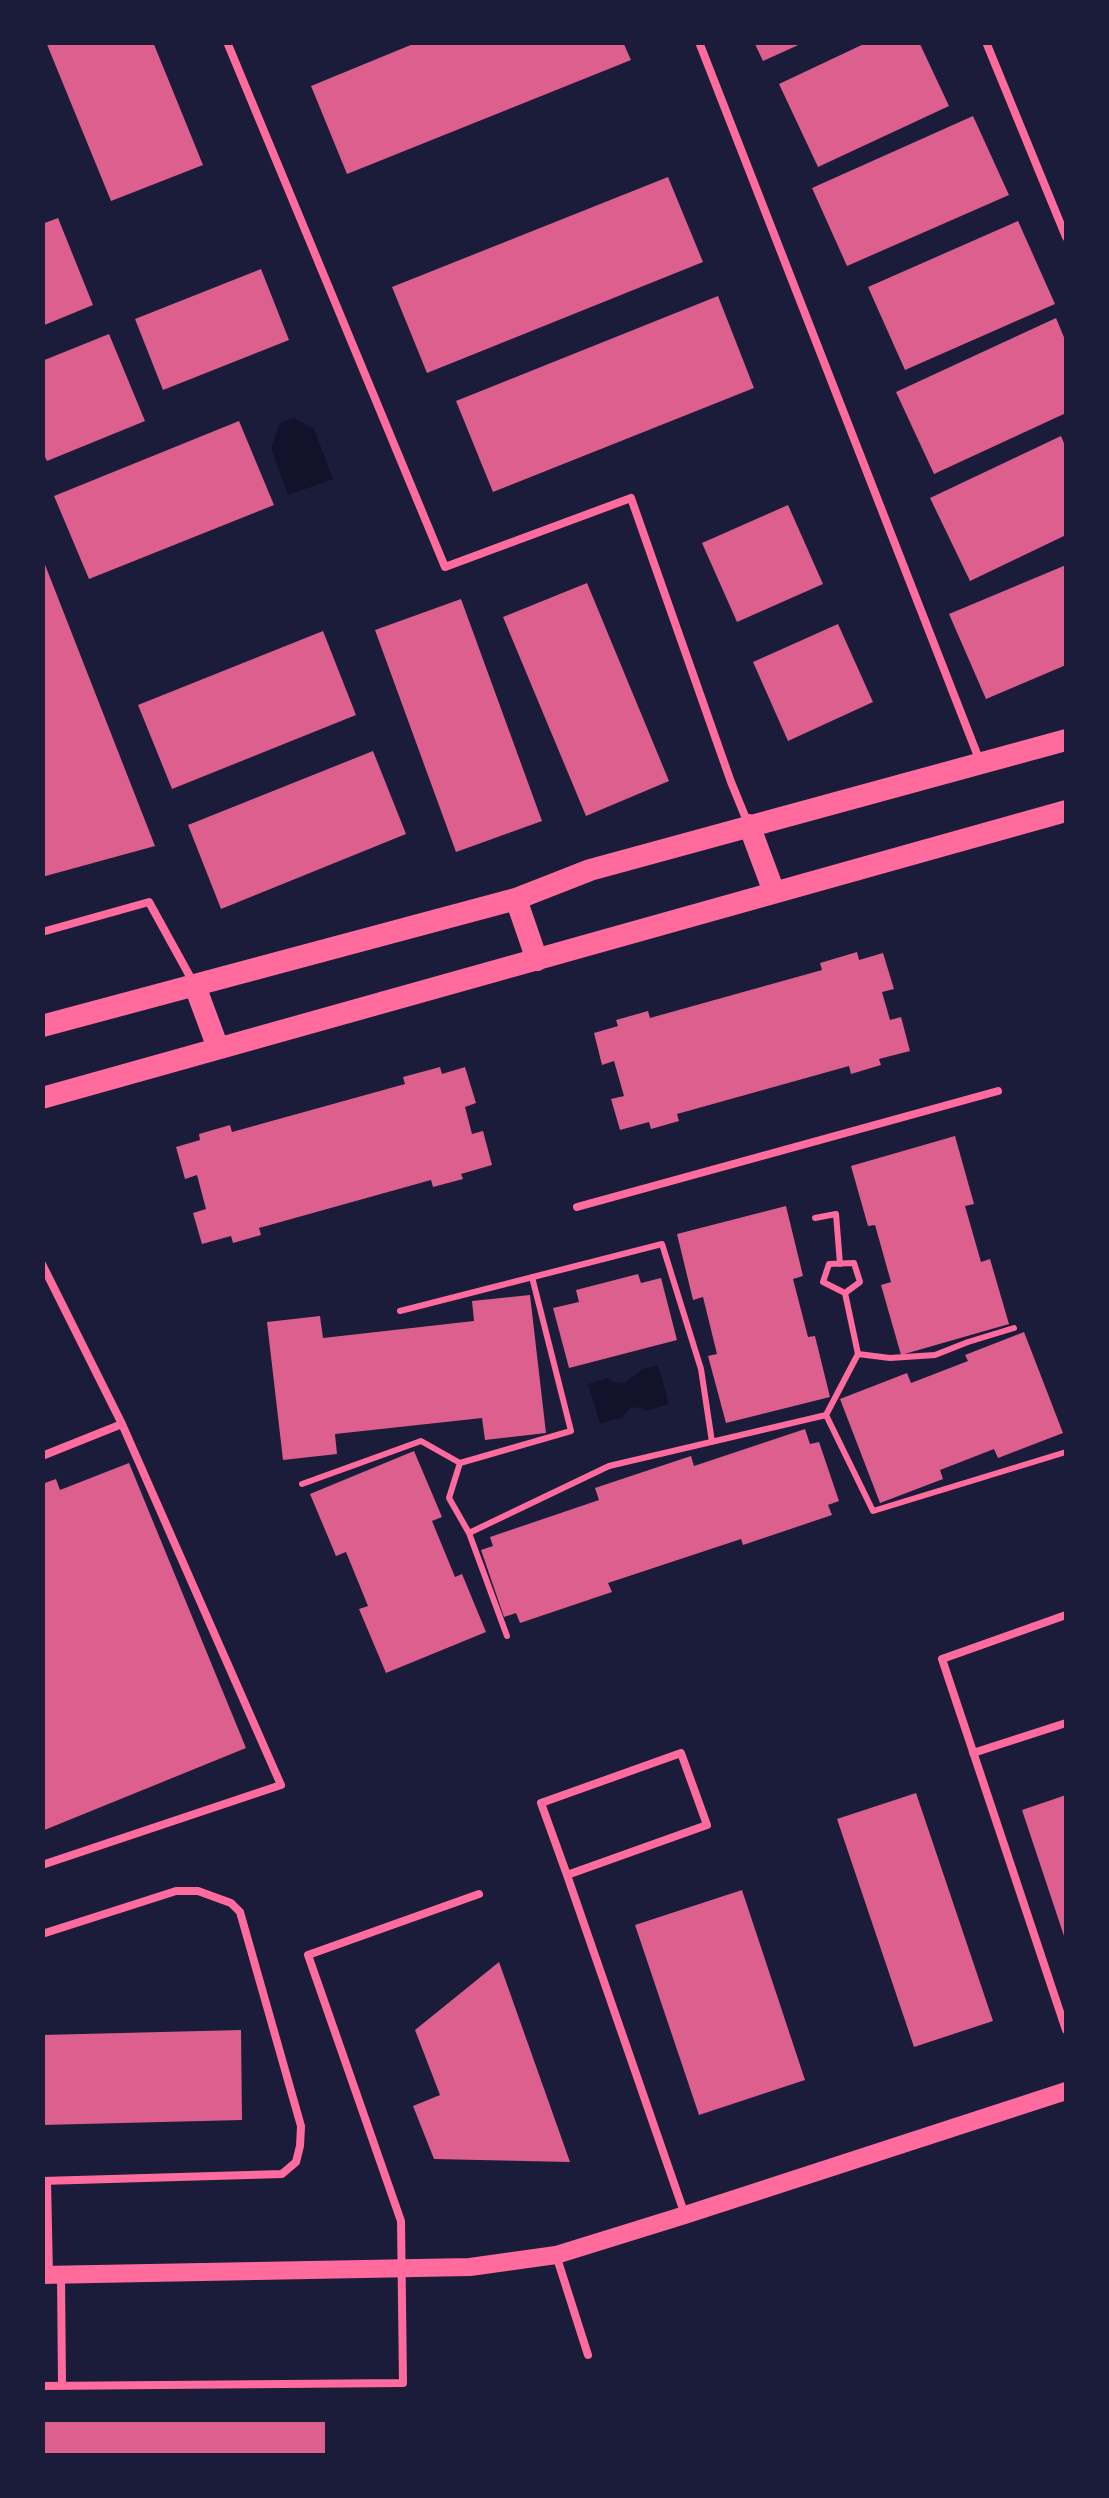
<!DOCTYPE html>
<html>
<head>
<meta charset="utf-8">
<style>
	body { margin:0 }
	#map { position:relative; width:1109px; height:2498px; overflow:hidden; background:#1b1b3a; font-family:"Roboto Condensed",sans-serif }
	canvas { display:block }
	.frame { position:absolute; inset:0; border:45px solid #1b1b3a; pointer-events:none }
</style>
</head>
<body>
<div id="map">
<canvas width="1109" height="2498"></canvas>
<div class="frame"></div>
</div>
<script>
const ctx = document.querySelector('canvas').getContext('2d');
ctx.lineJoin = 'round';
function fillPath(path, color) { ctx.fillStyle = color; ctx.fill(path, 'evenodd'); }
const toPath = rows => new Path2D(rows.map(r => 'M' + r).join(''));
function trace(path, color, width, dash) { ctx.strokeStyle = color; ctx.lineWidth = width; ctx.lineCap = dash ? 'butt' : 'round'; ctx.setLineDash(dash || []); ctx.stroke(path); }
const water = toPath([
	[294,418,314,429,333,479,288,495,271,448,280,423],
	[658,1365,669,1404,646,1411,642,1408,631,1407,622,1418,600,1423,588,1384,608,1378,613,1382,625,1383,643,1369]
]);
const building = toPath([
	[46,42,153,42,203,165,111,201],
	[418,42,623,42,631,60,347,174,311,86],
	[754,42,805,42,763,61],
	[868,42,919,42,949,106,818,167,779,84],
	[973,116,1009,195,847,266,812,188],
	[668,177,703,262,427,373,392,287],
	[58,218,93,305,42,326,42,224],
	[1018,221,1055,304,905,370,868,287],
	[261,269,289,340,163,390,135,319],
	[718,296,754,388,493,492,456,401],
	[1056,318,1066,342,1066,413,934,474,896,392],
	[109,334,145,421,47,461,42,451,42,361],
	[239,421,274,505,89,579,54,496],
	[1061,436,1066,448,1066,535,970,581,930,498],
	[788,505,823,584,737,622,702,543],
	[42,557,155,846,42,877],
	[1066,565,1066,665,986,699,949,614],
	[587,583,669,781,586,816,503,617],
	[461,599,542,821,456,852,375,630],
	[838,624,873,702,788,741,753,662],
	[323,631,356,715,172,789,138,705],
	[373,751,406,834,221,909,188,825],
	[857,952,859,960,883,953,894,989,882,992,890,1020,901,1017,910,1051,879,1059,881,1065,851,1074,849,1066,677,1114,679,1121,651,1129,649,1122,620,1130,611,1099,624,1096,614,1061,602,1065,594,1033,618,1026,616,1020,648,1011,650,1018,822,970,820,963],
	[440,1067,442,1074,465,1067,476,1103,465,1107,472,1134,483,1131,492,1165,461,1174,463,1179,433,1187,431,1180,259,1228,261,1235,233,1243,231,1236,202,1244,193,1213,206,1209,197,1175,185,1179,176,1147,200,1140,199,1134,230,1125,232,1132,405,1084,403,1077],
	[955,1136,974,1204,965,1206,981,1262,990,1259,1009,1324,901,1355,881,1285,891,1282,875,1225,868,1226,851,1166],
	[786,1206,803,1276,793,1279,808,1337,815,1336,830,1397,726,1423,708,1356,717,1354,703,1297,693,1300,677,1234],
	[638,1274,641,1283,661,1278,677,1340,569,1368,553,1308,579,1302,576,1290],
	[530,1295,546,1433,485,1440,482,1418,335,1434,337,1454,283,1460,267,1322,320,1316,323,1338,474,1321,472,1301],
	[1024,1332,1063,1433,998,1458,994,1449,940,1470,943,1479,880,1503,840,1399,907,1373,911,1383,968,1361,965,1355],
	[805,1429,810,1444,819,1442,839,1501,828,1505,832,1515,743,1545,741,1539,608,1583,612,1592,520,1623,516,1613,504,1617,481,1550,493,1546,490,1537,599,1500,595,1488,691,1456,694,1466],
	[414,1451,442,1517,432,1521,455,1577,462,1574,486,1632,386,1673,359,1609,368,1606,346,1552,336,1556,310,1494],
	[129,1463,246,1748,42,1831,42,1484,56,1479,60,1490],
	[916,1793,993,2021,914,2047,837,1819],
	[1066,1795,1066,1942,1022,1810],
	[742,1890,805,2080,699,2115,635,1925],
	[499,1962,570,2162,434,2159,413,2106,440,2095,415,2030],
	[241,2030,242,2120,42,2125,42,2035],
	[42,2422,325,2422,325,2456,42,2456]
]);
const path = toPath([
	[815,1218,836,1214,840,1264],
	[845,1293,823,1282,829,1264,854,1263,860,1282,845,1293,858,1354],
	[400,1311,662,1244,701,1369,712,1442],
	[826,1415,858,1354,890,1358,935,1355,968,1342,1014,1328],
	[302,1484,421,1441,460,1463],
	[469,1533,609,1466,826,1415,873,1511,1066,1452],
	[507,1636,469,1533,449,1498,460,1463,571,1431,532,1277]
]);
const service = toPath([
	[227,42,445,567,631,498,731,782,747,821],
	[699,42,979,759],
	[986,42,1066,237],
	[42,932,149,902,193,982],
	[577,1207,998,1091],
	[42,1264,122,1424,281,1785,42,1865],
	[42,1456,122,1424],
	[1066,1615,942,1659,1066,2030],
	[681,1753,707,1825,567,1875,541,1803,681,1753],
	[973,1753,1066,1723],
	[567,1875,685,2215],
	[42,1934,176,1891,198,1891,231,1903,240,1912,301,2126,300,2146,296,2162,282,2174,42,2181],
	[47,2181,49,2275],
	[556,2255,588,2355],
	[61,2275,62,2386],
	[42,2386,403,2383,401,2221,308,1955,479,1894]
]);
const tertiary = toPath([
	[42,2275,470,2267,556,2255,685,2215,1066,2091]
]);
const primary = toPath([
	[749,825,774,892],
	[516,899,537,960],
	[195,986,218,1048],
	[42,1026,516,899,590,870,1066,740],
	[42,1098,1066,811]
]);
fillPath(water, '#12122b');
fillPath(building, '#dd5f8e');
trace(path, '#ff6b9d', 6);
trace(service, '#ff6b9d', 8);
trace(tertiary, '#ff6b9d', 18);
trace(primary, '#ff6b9d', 22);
</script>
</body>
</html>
